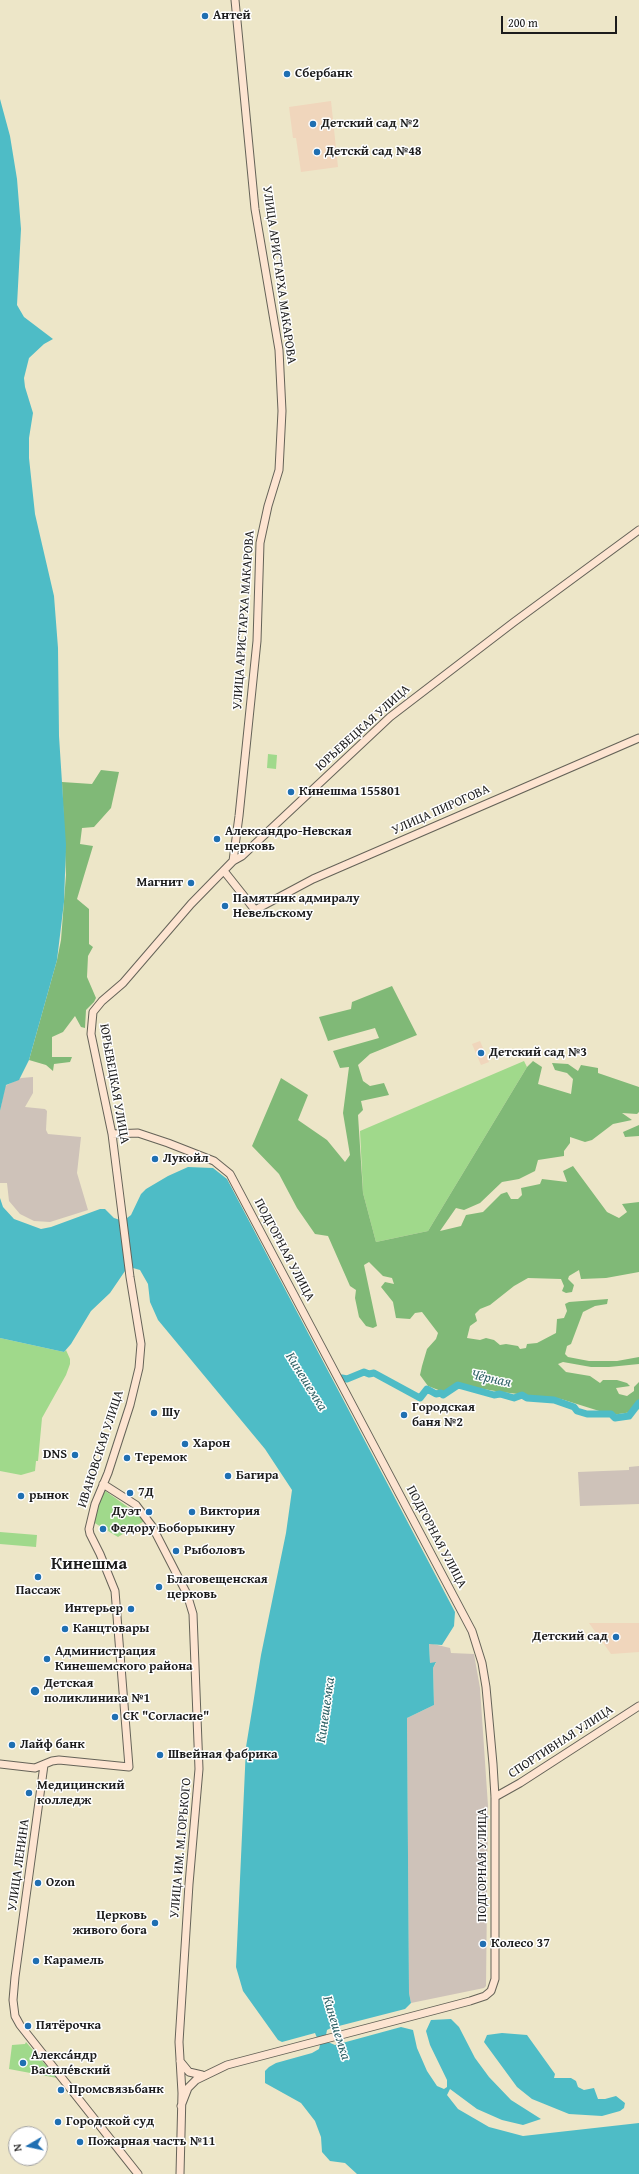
<!DOCTYPE html>
<html>
<head>
<meta charset="utf-8">
<style>
	body { margin:0 }
	#map { position:relative; width:639px; height:2174px; overflow:hidden; background:#ede6c8; font-family:"Gentium Book Plus",serif }
	canvas { display:block }
	.north { position:absolute; left:8px; top:2126px; width:40px; height:40px; box-sizing:border-box; background:#fff; border:1px solid #a4a4a4; border-radius:50%; rotate:261deg; font-size:11px; font-weight:700; line-height:16px; text-align:center; color:#1c1c1c }
	.north::after { content:''; display:block; margin:auto; width:14px; height:18px; background:#1f6fb2; clip-path:polygon(50% 0,100% 100%,50% 72%,0 100%) }
	.scale { position:absolute; left:501px; top:16px; width:116px; height:18px; box-sizing:border-box; border:2px solid #1c1c1c; border-top:0; padding-left:5px; font-size:12px; line-height:14px; white-space:nowrap; color:#1c1c1c; -webkit-text-stroke:3px #fff; paint-order:stroke }
</style>
</head>
<body>
<div id="map">
<canvas width="639" height="2174"></canvas>
<div class="north">N</div>
<div class="scale">200 m</div>
</div>
<script>
const ctx = document.querySelector('canvas').getContext('2d');
ctx.lineJoin = 'round';
function fillPath(path, color) { ctx.fillStyle = color; ctx.fill(path, 'evenodd'); }
const toPath = rows => new Path2D(rows.map(r => 'M' + r).join(''));
function trace(path, color, width, dash) { ctx.strokeStyle = color; ctx.lineWidth = width; ctx.lineCap = dash ? 'butt' : 'round'; ctx.setLineDash(dash || []); ctx.stroke(path); }
function label(font, color, halo, rows, align = 'center') {
  ctx.font = font + ' "Gentium Book Plus",serif'; ctx.lineWidth = 3; ctx.setLineDash([]); ctx.textBaseline = 'middle'; ctx.strokeStyle = halo; ctx.fillStyle = color; for (const [text, x, y, turn = 0] of rows) {
    ctx.save(); ctx.translate(x, y); ctx.rotate((+turn || 0) * Math.PI / 180); ctx.textAlign = isNaN(turn) ? turn : align; if (halo) ctx.strokeText(text, 0, 0); ctx.fillText(text, 0, 0); ctx.restore();
  }
}
const built = toPath([
	[331,101,338,167,301,172,296,138,293,138,289,107],
	[480,1041,489,1062,481,1065,472,1044],
	[589,1623,639,1623,639,1652,611,1654]
]);
const industrial = toPath([
	[33,1077,33,1093,25,1107,45,1109,47,1111,46,1130,48,1134,81,1137,77,1173,88,1210,50,1222,34,1221,20,1214,9,1201,7,1183,0,1183,0,1111,5,1086,21,1078],
	[639,1466,639,1504,580,1506,578,1472,629,1470,629,1467],
	[429,1643,450,1648,451,1653,474,1654,480,1688,488,1806,486,1986,484,1988,411,2003,409,1993,407,1718,434,1705,433,1668,436,1663,430,1663]
]);
const green = toPath([
	[268,754,277,755,276,769,267,768],
	[524,1061,527,1067,428,1231,376,1242,363,1193,360,1131],
	[0,1338,64,1352,66,1350,70,1359,70,1364,66,1375,42,1418,38,1461,36,1461,35,1471,21,1475,0,1471],
	[104,1490,146,1520,118,1537,93,1522],
	[0,1532,37,1535,36,1547,0,1544],
	[26,2042,57,2078,9,2069,12,2045,25,2044]
]);
const forest = toPath([
	[101,770,119,772,111,808,94,827,82,828,80,844,93,846,77,899,89,909,89,944,93,947,88,956,87,977,96,998,94,1002,86,1010,85,1028,81,1027,75,1016,63,1032,52,1037,52,1057,72,1057,70,1062,54,1064,53,1071,46,1065,29,1060,57,960,61,940,66,875,62,782,92,784],
	[392,986,417,1035,370,1054,358,1065,363,1081,370,1086,384,1083,389,1095,361,1101,363,1110,358,1115,363,1193,376,1242,428,1231,527,1067,533,1061,542,1067,538,1084,571,1094,573,1079,567,1073,555,1070,552,1063,568,1064,578,1071,581,1065,598,1068,598,1073,639,1087,639,1112,637,1114,622,1113,632,1120,613,1124,592,1140,585,1142,570,1137,570,1143,564,1151,564,1156,538,1160,535,1171,519,1179,502,1182,480,1203,464,1210,456,1208,440,1231,461,1226,466,1215,483,1212,501,1194,507,1192,511,1199,518,1199,522,1195,521,1188,540,1184,542,1179,567,1182,563,1171,573,1166,607,1212,619,1218,627,1212,622,1204,639,1202,639,1272,606,1278,581,1279,579,1270,569,1276,568,1279,574,1285,572,1292,566,1293,562,1291,564,1286,561,1279,528,1278,514,1286,490,1305,480,1309,475,1314,477,1321,470,1326,467,1338,480,1340,486,1338,494,1340,500,1345,506,1344,518,1346,520,1349,526,1348,527,1344,537,1343,556,1333,557,1319,564,1318,567,1311,565,1304,569,1302,608,1299,607,1304,595,1306,583,1312,571,1344,567,1346,565,1354,568,1357,589,1361,617,1361,639,1357,639,1364,609,1367,591,1367,563,1362,558,1364,566,1372,590,1376,600,1383,603,1380,617,1380,627,1383,630,1386,616,1388,619,1394,627,1396,634,1391,634,1387,639,1382,639,1409,632,1412,612,1415,561,1399,501,1392,460,1385,453,1391,441,1391,428,1386,420,1375,422,1366,427,1349,436,1339,438,1333,422,1312,415,1313,410,1319,396,1318,393,1302,381,1287,385,1282,394,1284,392,1278,383,1276,369,1262,364,1265,377,1326,373,1328,366,1326,359,1317,355,1298,356,1290,350,1286,328,1236,315,1234,297,1208,279,1174,252,1146,281,1078,308,1095,298,1120,327,1140,345,1162,350,1155,343,1113,349,1067,340,1068,333,1051,379,1038,375,1028,328,1041,319,1017,351,1009,352,1002],
	[639,1125,639,1136,625,1137,623,1132]
]);
const water = toPath([
	[0,99,10,136,17,179,21,229,17,305,24,317,53,339,44,344,29,358,24,378,25,387,33,413,29,438,29,458,35,514,54,596,58,648,59,736,66,845,64,902,57,960,29,1060,19,1080,6,1085,0,1111],
	[188,1167,213,1168,227,1179,455,1612,454,1626,442,1645,429,1644,430,1663,436,1662,433,1668,434,1705,407,1718,409,1993,411,2003,405,2009,331,2028,327,2030,326,2035,328,2042,335,2045,401,2027,413,2030,417,2048,427,2071,437,2086,444,2089,447,2087,447,2080,430,2045,426,2031,431,2020,451,2019,459,2027,475,2058,489,2077,511,2100,541,2119,523,2125,502,2120,477,2109,450,2089,447,2095,458,2109,489,2127,523,2136,639,2123,639,2174,357,2174,345,2163,330,2161,322,2152,321,2137,315,2121,301,2103,265,2083,265,2071,269,2067,276,2063,312,2053,319,2049,320,2045,315,2033,282,2042,278,2040,243,1991,236,1967,246,1747,261,1655,286,1533,292,1490,265,1449,158,1320,150,1302,148,1284,140,1270,133,1268,125,1271,110,1293,91,1311,71,1344,64,1352,0,1338,0,1198,3,1207,14,1219,41,1229,51,1227,100,1209,105,1209,114,1218,123,1221,131,1215,141,1194,146,1189,168,1176],
	[502,2033,527,2035,555,2074,554,2078,571,2078,576,2081,578,2087,584,2090,594,2088,598,2099,605,2099,616,2096,625,2103,624,2108,620,2111,602,2116,569,2114,532,2099,517,2087,484,2042,487,2035]
]);
const river = toPath([
	[342,1378,347,1379,364,1372,369,1374,374,1373,420,1398,427,1389,436,1394,441,1393,443,1395,458,1385,494,1395,500,1394,514,1398,522,1395,527,1398,554,1400,574,1407,577,1411,587,1414,611,1414,615,1418,629,1416,639,1403]
]);
const secondary = toPath([
	[233,861,239,816,257,641,260,543,268,506,279,470,282,411,279,350,255,209,235,0],
	[224,871,255,910,313,879,639,738],
	[112,1134,138,1133,168,1143,214,1161,230,1174,472,1631,482,1663,486,1687,493,1764,495,1797,495,1979,491,1991,485,1996,470,2001,227,2065,196,2080,188,2088,181,2106],
	[103,1484,136,1505,152,1526,187,1594,193,1614,199,1769,189,1884,179,2042,182,2093,180,2174],
	[0,1764,35,1768,52,1761,59,1760,129,1767,115,1591,100,1554,90,1534,89,1529,95,1504,108,1473,130,1405,139,1368,141,1344,130,1277,112,1134,91,1034,93,1012,102,1001,123,983,191,904,233,861,242,856,390,717,514,622,639,530],
	[44,1765,15,1977,13,2000,15,2016,20,2025,138,2174],
	[495,1797,520,1783,639,1706],
	[180,2061,189,2072,202,2075]
]);
const markers = [
	[205,16,4,"#1f6fb2"],
	[287,74,4,"#1f6fb2"],
	[313,124,4,"#1f6fb2"],
	[317,152,4,"#1f6fb2"],
	[291,792,4,"#1f6fb2"],
	[217,839,4,"#1f6fb2"],
	[191,883,4,"#1f6fb2"],
	[225,906,4,"#1f6fb2"],
	[481,1053,4,"#1f6fb2"],
	[155,1159,4,"#1f6fb2"],
	[154,1413,4,"#1f6fb2"],
	[404,1415,4,"#1f6fb2"],
	[185,1444,4,"#1f6fb2"],
	[75,1455,4,"#1f6fb2"],
	[127,1458,4,"#1f6fb2"],
	[228,1476,4,"#1f6fb2"],
	[130,1493,4,"#1f6fb2"],
	[21,1496,4,"#1f6fb2"],
	[149,1512,4,"#1f6fb2"],
	[192,1512,4,"#1f6fb2"],
	[103,1529,4,"#1f6fb2"],
	[176,1551,4,"#1f6fb2"],
	[38,1577,4,"#1f6fb2"],
	[159,1587,4,"#1f6fb2"],
	[131,1609,4,"#1f6fb2"],
	[65,1629,4,"#1f6fb2"],
	[616,1637,4,"#1f6fb2"],
	[47,1659,4,"#1f6fb2"],
	[35,1691,5,"#1f6fb2"],
	[115,1717,4,"#1f6fb2"],
	[12,1745,4,"#1f6fb2"],
	[160,1755,4,"#1f6fb2"],
	[29,1793,4,"#1f6fb2"],
	[38,1883,4,"#1f6fb2"],
	[155,1923,4,"#1f6fb2"],
	[483,1944,4,"#1f6fb2"],
	[36,1961,4,"#1f6fb2"],
	[28,2026,4,"#1f6fb2"],
	[23,2063,4,"#1f6fb2"],
	[61,2090,4,"#1f6fb2"],
	[58,2122,4,"#1f6fb2"],
	[80,2142,4,"#1f6fb2"]
];
const poiNames = [
	["Антей",213,16],
	["Сбербанк",295,74],
	["Детский сад №2",321,124],
	["Детскй сад №48",325,152],
	["Кинешма 155801",299,792],
	["Александро-Невская",225,832],
	["церковь",225,847],
	["Магнит",183,883,"right"],
	["Памятник адмиралу",233,899],
	["Невельскому",233,914],
	["Детский сад №3",489,1053],
	["Лукойл",163,1159],
	["Городская",412,1408],
	["баня №2",412,1423],
	["Шу",162,1413],
	["Харон",193,1444],
	["DNS",67,1455,"right"],
	["Теремок",135,1458],
	["Багира",236,1476],
	["7Д",138,1493],
	["рынок",29,1496],
	["Дуэт",141,1512,"right"],
	["Виктория",200,1512],
	["Федору Боборыкину",111,1529],
	["Рыболовъ",184,1551],
	["Благовещенская",167,1580],
	["церковь",167,1595],
	["Пассаж",38,1591,"center"],
	["Интерьер",123,1609,"right"],
	["Канцтовары",73,1629],
	["Детский сад",608,1637,"right"],
	["Администрация",55,1652],
	["Кинешемского района",55,1667],
	["Детская",44,1684],
	["поликлиника №1",44,1699],
	["СК \"Согласие\"",123,1717],
	["Лайф банк",20,1745],
	["Швейная фабрика",168,1755],
	["Медицинский",37,1786],
	["колледж",37,1801],
	["Ozon",46,1883],
	["Церковь",147,1916,"right"],
	["живого бога",147,1931,"right"],
	["Колесо 37",491,1944],
	["Карамель",44,1961],
	["Пятёрочка",36,2026],
	["Алекса́ндр",31,2056],
	["Василе́вский",31,2071],
	["Промсвязьбанк",69,2090],
	["Городской суд",66,2122],
	["Пожарная часть №11",88,2142]
];
const streetNames = [
	["УЛИЦА АРИСТАРХА МАКАРОВА",279,275,82],
	["УЛИЦА АРИСТАРХА МАКАРОВА",244,620,-86],
	["ЮРЬЕВЕЦКАЯ УЛИЦА",363,728,-42],
	["УЛИЦА ПИРОГОВА",441,810,-24],
	["ЮРЬЕВЕЦКАЯ УЛИЦА",114,1084,80],
	["ПОДГОРНАЯ УЛИЦА",284,1250,62],
	["ИВАНОВСКАЯ УЛИЦА",101,1449,-72],
	["ПОДГОРНАЯ УЛИЦА",436,1537,62],
	["СПОРТИВНАЯ УЛИЦА",561,1742,-33],
	["УЛИЦА ИМ. М.ГОРЬКОГО",181,1848,-85],
	["УЛИЦА ЛЕНИНА",19,1865,-82],
	["ПОДГОРНАЯ УЛИЦА",483,1865,-90]
];
const waterNames = [
	["Чёрная",491,1379,12],
	["Кинешемка",306,1382,58],
	["Кинешемка",326,1710,-82],
	["Кинешемка",336,2028,73]
];
const districtNames = [
	["Кинешма",89,1565]
];
fillPath(built, '#f0d6bc');
fillPath(industrial, '#cec2b9');
fillPath(green, '#a0d98b');
fillPath(forest, '#80b977');
fillPath(water, '#4ebcc6');
trace(river, '#4ebcc6', 7);
trace(secondary, '#656358', 9);
trace(secondary, '#fde4d1', 7);
for (const [x, y, r, color] of markers) { const dot = new Path2D(); dot.arc(x, y, r, 0, 2 * Math.PI); ctx.fillStyle = color; ctx.fill(dot); trace(dot, '#fff', 1.5); }
label('bold 13px', '#1c1c1c', '#fff', poiNames, 'left');
label('13px', '#1c1c1c', '#fff', streetNames);
label('italic 14px', '#326468', '#fff', waterNames);
label('bold 17px', '#1c1c1c', '#fff', districtNames);
</script>
</body>
</html>
